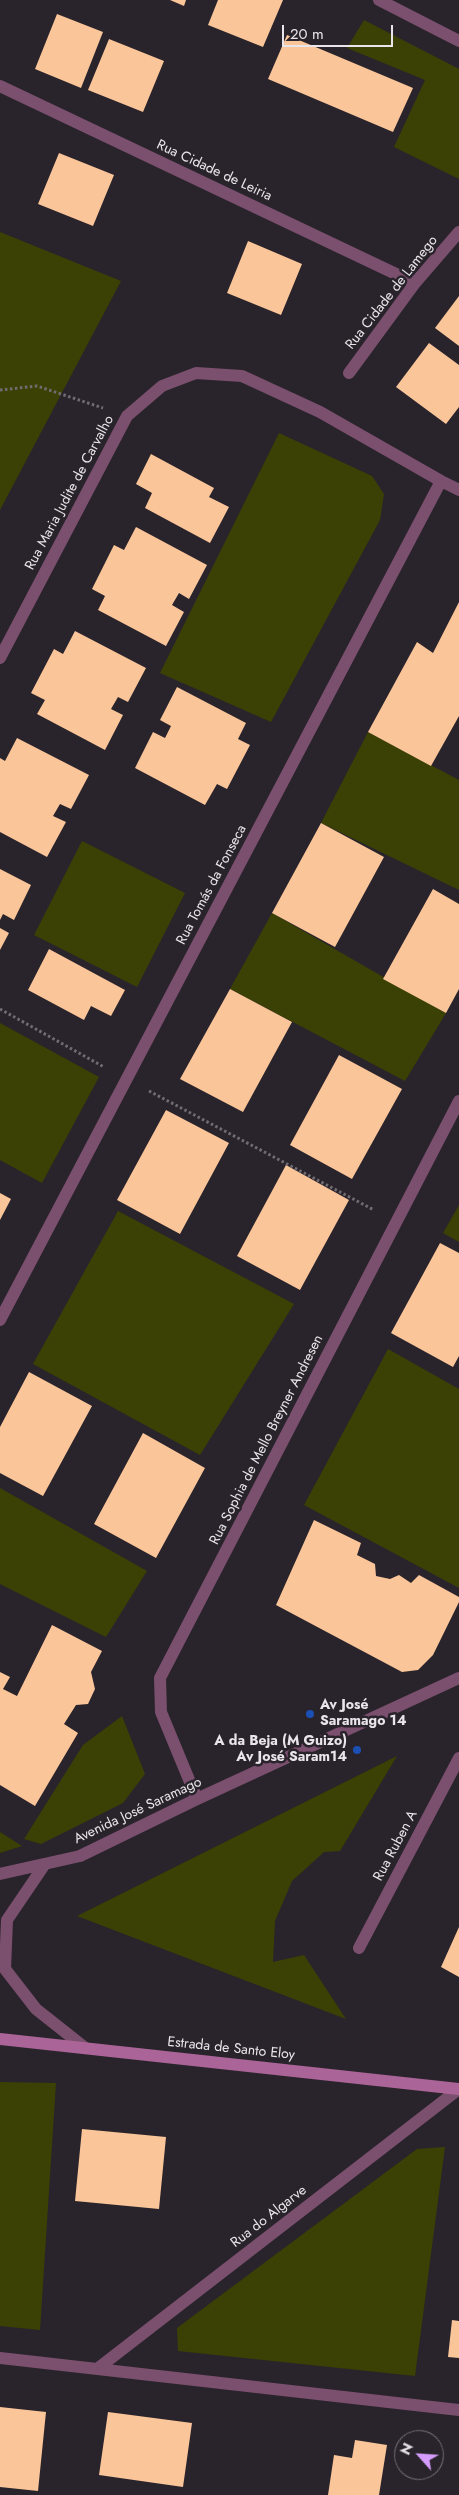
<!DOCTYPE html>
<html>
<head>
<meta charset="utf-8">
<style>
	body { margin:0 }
	#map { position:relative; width:459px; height:2495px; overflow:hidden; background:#29242b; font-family:Jost,sans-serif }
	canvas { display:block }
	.north { position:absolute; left:394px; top:2430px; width:50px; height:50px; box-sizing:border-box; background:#29242b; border:1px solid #767177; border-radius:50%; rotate:296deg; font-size:14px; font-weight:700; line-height:20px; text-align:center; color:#e9e5ea }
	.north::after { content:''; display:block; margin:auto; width:18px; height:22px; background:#d49cfc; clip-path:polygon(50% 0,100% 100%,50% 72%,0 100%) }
	.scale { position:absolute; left:282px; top:25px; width:111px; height:22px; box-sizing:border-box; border:2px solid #e9e5ea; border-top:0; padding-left:6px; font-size:15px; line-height:18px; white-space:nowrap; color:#e9e5ea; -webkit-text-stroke:4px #29242b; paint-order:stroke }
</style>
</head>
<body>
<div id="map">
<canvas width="459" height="2495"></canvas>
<div class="north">N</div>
<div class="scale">20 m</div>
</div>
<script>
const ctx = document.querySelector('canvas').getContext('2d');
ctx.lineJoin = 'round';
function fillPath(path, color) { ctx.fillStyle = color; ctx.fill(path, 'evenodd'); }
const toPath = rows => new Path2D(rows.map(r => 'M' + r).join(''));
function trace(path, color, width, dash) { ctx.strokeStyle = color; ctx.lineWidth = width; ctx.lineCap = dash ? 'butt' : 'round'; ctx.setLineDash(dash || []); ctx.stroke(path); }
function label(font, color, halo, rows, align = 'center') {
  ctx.font = font + ' Jost,sans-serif'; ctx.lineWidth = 5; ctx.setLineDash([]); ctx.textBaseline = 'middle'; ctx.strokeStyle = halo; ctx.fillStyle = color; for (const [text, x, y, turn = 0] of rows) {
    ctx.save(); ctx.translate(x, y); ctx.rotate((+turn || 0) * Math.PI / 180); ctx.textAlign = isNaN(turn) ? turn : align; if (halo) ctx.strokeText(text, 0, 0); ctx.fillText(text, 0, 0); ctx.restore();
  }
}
const green = toPath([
	[364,20,459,69,459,179,394,147,425,80,347,48],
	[0,232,121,281,0,510],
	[279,433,372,476,384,494,380,520,271,722,160,673],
	[368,732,459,780,459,890,321,823],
	[82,841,185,893,137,987,34,935],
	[272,913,446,1013,405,1081,230,989],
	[0,1023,99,1077,42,1183,0,1160],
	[459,1205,459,1242,443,1233],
	[118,1211,294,1304,200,1455,33,1364],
	[388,1349,459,1389,459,1588,304,1505],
	[0,1488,147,1571,106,1637,0,1584],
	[122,1716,145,1774,123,1803,41,1844,24,1839,83,1745],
	[397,1756,340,1851,324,1852,292,1881,275,1921,273,1962,304,1955,346,2019,77,1916],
	[0,1832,22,1846,0,1853],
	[0,2082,56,2083,40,2330,0,2326],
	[445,2147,415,2376,178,2351,177,2328,417,2149]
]);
const building = toPath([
	[170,0,186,0,184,6],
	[218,0,283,0,263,47,208,25],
	[57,14,103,32,81,88,35,69],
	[287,35,413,88,393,132,268,79],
	[109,39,164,61,143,112,88,90],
	[59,153,114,175,93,226,38,204],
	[248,241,302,264,281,315,227,293],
	[459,296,459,346,435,328],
	[429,343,459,365,459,407,446,424,396,387],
	[151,454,214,488,209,497,229,507,210,543,145,508,152,493,136,484],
	[136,527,207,565,189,599,179,593,172,605,184,612,166,646,98,610,105,596,92,589,114,545,124,550],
	[459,602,459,716,431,766,368,732,417,642,433,653],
	[75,631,146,668,128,702,118,697,111,709,123,715,105,750,37,714,45,700,31,693,54,649,63,654],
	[177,687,246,723,238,739,250,745,227,789,217,784,205,805,135,768,153,732,165,738,171,726,160,720],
	[17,738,89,775,71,809,60,804,53,816,66,822,47,857,0,832,0,758,5,761],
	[321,823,384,857,335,947,272,913],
	[0,869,31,885,14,920,3,914,0,920],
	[433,889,459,904,459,989,446,1013,383,979],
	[0,928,9,933,0,950],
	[49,949,125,990,111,1016,91,1006,84,1020,28,990],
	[230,989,292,1022,243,1112,180,1079],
	[339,1055,402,1089,352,1179,290,1145],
	[166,1110,229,1143,180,1234,117,1200],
	[286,1165,349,1200,300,1290,237,1256],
	[0,1193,11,1199,0,1220],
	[440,1243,459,1253,459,1356,453,1367,391,1333],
	[29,1372,92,1406,43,1496,0,1473,0,1427],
	[143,1433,205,1468,156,1558,94,1524],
	[314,1520,361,1543,357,1555,375,1564,376,1576,390,1579,399,1575,411,1583,419,1575,459,1597,459,1602,433,1655,418,1670,402,1672,276,1605],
	[52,1625,102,1651,91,1672,95,1689,88,1704,76,1705,64,1724,78,1733,35,1806,0,1785,0,1672,10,1677,3,1689,17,1696],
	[459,1927,459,1977,441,1967],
	[82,2129,166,2137,159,2209,75,2201],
	[452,2320,459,2321,459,2358,448,2357],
	[0,2407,46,2412,38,2491,0,2487],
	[108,2412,192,2423,183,2487,99,2475],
	[355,2440,387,2445,379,2495,328,2495,334,2455,352,2458]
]);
const path = toPath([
	[0,390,37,386,103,408],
	[0,1009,104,1067],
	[149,1091,374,1210]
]);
const minor = toPath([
	[379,0,459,41],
	[0,86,415,283],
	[349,373,415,283,459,232],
	[0,658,127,416,162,386,196,373,242,376,320,412,441,481],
	[0,1320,441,481,459,490],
	[197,1799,161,1712,160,1678,459,1101],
	[45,1864,7,1920,5,1969,36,2009,84,2047],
	[0,1874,80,1856,197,1799,459,1678],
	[359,1948,459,1758],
	[0,2358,459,2410],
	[97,2369,459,2089]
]);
const secondary = toPath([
	[0,2039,459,2089]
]);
const markers = [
	[310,1714,5,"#1a4fb4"],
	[357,1750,5,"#1a4fb4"]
];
const streetNames = [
	["Rua Cidade de Leiria",214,171,25],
	["Rua Cidade de Lamego",392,293,-52],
	["Rua Maria Judite de Carvalho",70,493,-62],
	["Rua Tomás da Fonseca",212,885,-62],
	["Rua Sophia de Mello Breyner Andresen",267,1440,-63],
	["Avenida José Saramago",138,1811,-25],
	["Rua Ruben A",396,1846,-62],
	["Estrada de Santo Eloy",231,2049,6],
	["Rua do Algarve",269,2217,-38]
];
const poiNames = [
	["Av José",320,1706],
	["Saramago 14",320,1722],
	["A da Beja (M Guizo)",347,1742,"right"],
	["Av José Saram14",347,1758,"right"]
];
fillPath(green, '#3b4104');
fillPath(building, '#fbc59a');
trace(path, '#706c72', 3, [2.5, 2.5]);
trace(minor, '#7b4f6e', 12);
trace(secondary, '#ab6497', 12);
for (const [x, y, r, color] of markers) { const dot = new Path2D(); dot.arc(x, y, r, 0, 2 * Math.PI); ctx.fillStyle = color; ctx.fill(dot); trace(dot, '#29242b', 2); }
label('14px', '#e9e5ea', '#29242b', streetNames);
label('bold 14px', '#e9e5ea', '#29242b', poiNames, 'left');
</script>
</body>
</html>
